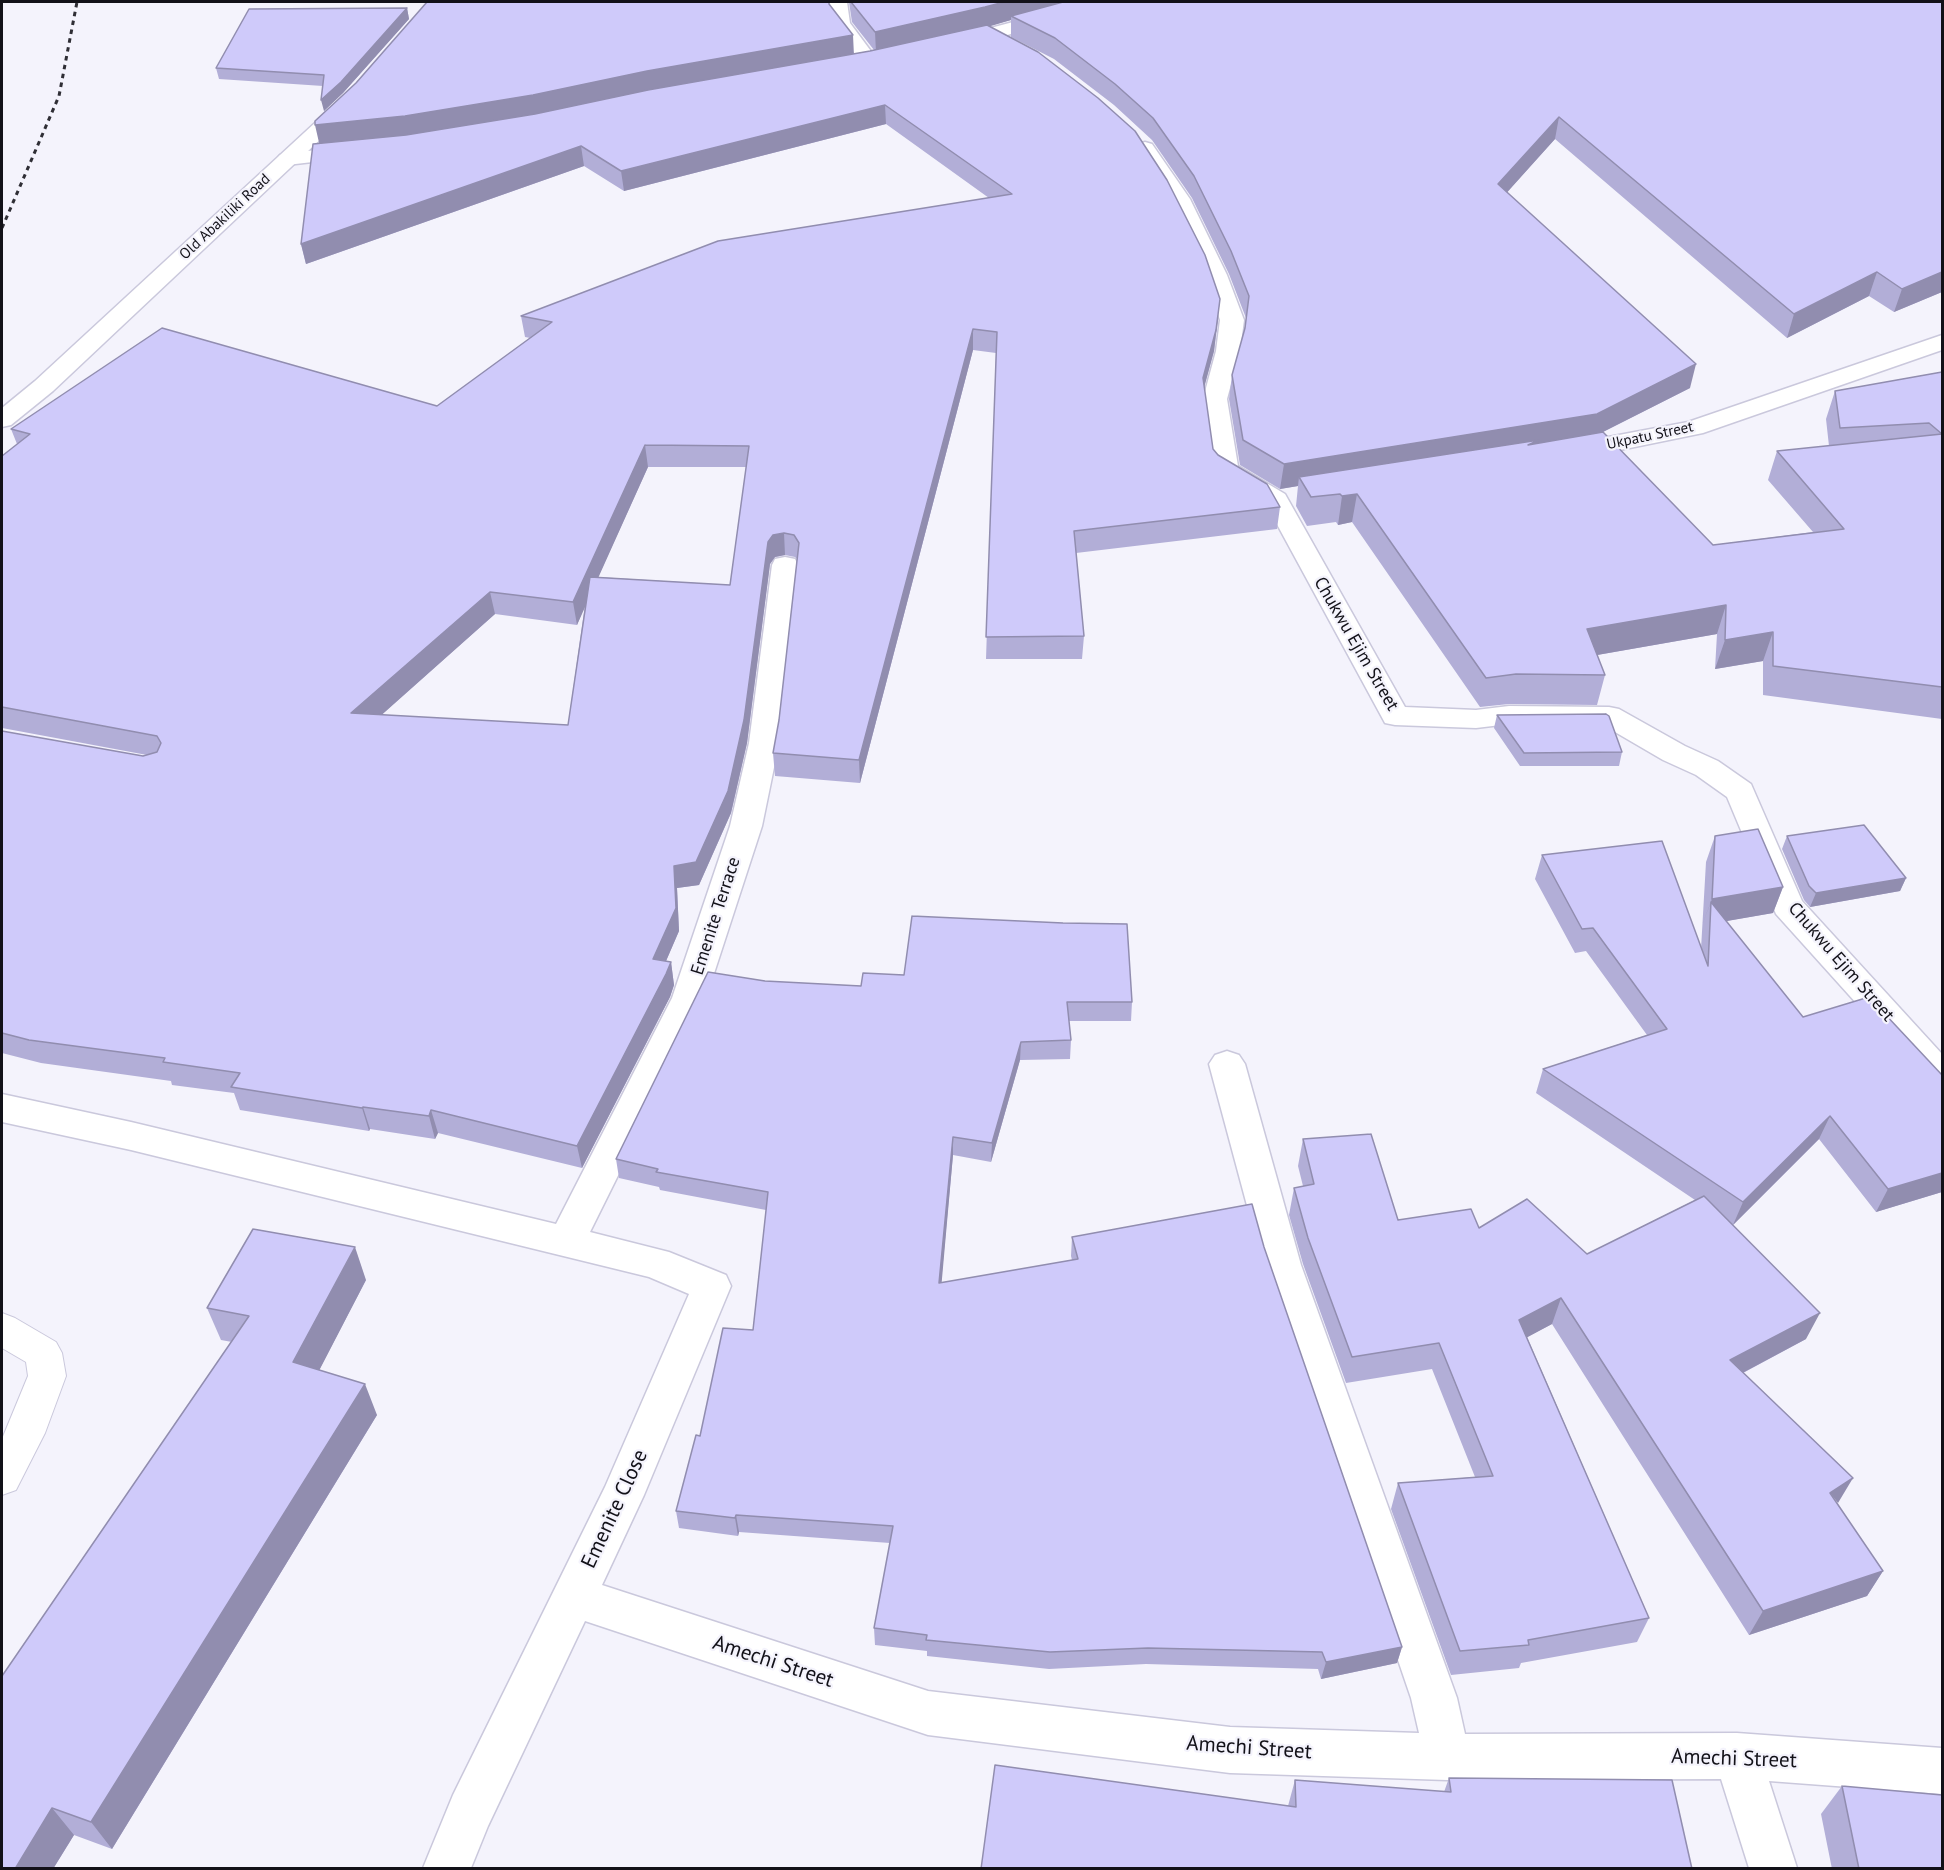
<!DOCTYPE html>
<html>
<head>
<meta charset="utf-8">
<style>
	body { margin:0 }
	#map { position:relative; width:1944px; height:1870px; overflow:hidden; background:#f4f3fc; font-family:"PT Sans",sans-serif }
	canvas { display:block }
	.frame { position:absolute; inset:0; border:3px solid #121118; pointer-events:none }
</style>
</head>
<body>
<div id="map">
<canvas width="1944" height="1870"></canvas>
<div class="frame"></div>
</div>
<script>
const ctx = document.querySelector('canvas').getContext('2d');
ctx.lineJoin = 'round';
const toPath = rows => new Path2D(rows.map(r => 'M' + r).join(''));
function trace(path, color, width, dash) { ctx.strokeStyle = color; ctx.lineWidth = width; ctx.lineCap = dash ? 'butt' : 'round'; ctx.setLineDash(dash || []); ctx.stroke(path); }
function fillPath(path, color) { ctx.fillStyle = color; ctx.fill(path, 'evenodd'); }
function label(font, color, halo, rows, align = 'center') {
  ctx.font = font + ' "PT Sans",sans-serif'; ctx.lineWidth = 4.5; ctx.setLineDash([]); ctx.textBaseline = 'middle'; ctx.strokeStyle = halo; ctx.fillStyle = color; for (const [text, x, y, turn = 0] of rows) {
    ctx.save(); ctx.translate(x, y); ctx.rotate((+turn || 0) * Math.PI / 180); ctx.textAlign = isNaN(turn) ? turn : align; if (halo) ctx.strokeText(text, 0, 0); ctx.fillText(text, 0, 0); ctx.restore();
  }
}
const service = toPath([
	[2,1313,15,1318,56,1342,62,1353,66,1376,45,1433,16,1490,2,1495,2,1439,28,1376,26,1362,2,1348,2,1313]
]);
const minor = toPath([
	[829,2,847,2,850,23,879,62,877,66,863,66,832,23,829,2],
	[1079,2,1103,2,1100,6,1059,21,963,47,956,49,949,47,947,43,949,39,1047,13,1079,2],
	[1145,142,1152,144,1190,199,1227,275,1244,320,1240,351,1227,399,1238,466,1285,494,1405,707,1476,710,1509,706,1609,707,1619,709,1685,746,1718,761,1751,784,1802,901,1942,1054,1942,1089,1930,1085,1776,914,1727,797,1696,775,1663,760,1603,725,1509,724,1476,728,1395,725,1385,723,1266,504,1217,475,1213,470,1203,399,1216,351,1220,320,1205,275,1168,199,1135,148,1138,144,1145,142],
	[357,146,364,148,367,152,364,156,287,165,280,163,277,159,280,155,287,153,357,146],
	[1942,335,1942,350,1703,433,1571,460,1562,457,1558,452,1562,447,1571,444,1688,422,1942,335],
	[785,557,795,559,798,565,779,743,762,826,706,998,590,1232,669,1252,726,1275,731,1286,644,1495,602,1585,928,1691,1230,1727,1419,1733,1411,1698,1263,1265,1209,1064,1215,1055,1227,1051,1239,1055,1245,1064,1301,1265,1457,1698,1465,1734,1737,1733,1942,1748,1942,1794,1769,1781,1797,1868,1749,1868,1721,1779,1447,1780,1230,1773,928,1735,585,1621,488,1826,471,1868,423,1868,453,1795,605,1487,689,1294,649,1277,131,1150,2,1122,2,1094,131,1122,556,1224,672,998,730,826,749,743,772,565,775,559,785,557]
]);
const primary = toPath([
	[350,95,357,97,360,101,357,105,53,391,11,425,2,427,2,408,35,381,343,97,350,95]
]);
const rail = toPath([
	[2,228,59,96,77,2]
]);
const wall = toPath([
	[849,2,1942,2,1942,292,1894,312,1869,296,1787,338,1555,139,1507,192,1690,388,1603,432,1713,545,1813,532,1768,480,1777,451,1829,446,1826,419,1835,391,1942,372,1942,719,1763,695,1763,661,1715,669,1717,634,1597,655,1605,675,1597,705,1509,704,1480,707,1352,522,1338,525,1336,522,1307,526,1296,506,1298,486,1280,489,1240,465,1229,399,1232,375,1245,328,1246,318,1229,274,1192,198,1152,140,1114,105,1054,59,1011,37,1011,20,989,26,1218,320,1214,351,1204,387,1213,449,1218,455,1280,507,1277,529,1076,553,1084,636,1082,659,986,659,996,353,973,350,860,783,775,776,773,753,779,720,797,559,795,557,785,555,775,557,770,564,747,743,731,813,699,885,677,888,679,931,666,961,671,962,674,985,670,997,582,1168,438,1133,435,1139,370,1129,369,1131,240,1110,234,1093,172,1085,171,1081,41,1063,2,1053,2,731,143,756,147,755,2,728,2,729,2,456,17,444,11,429,437,406,530,338,525,337,521,316,989,198,886,124,624,191,584,166,306,264,301,244,319,144,829,4,854,54,874,50,852,22],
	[648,467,746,467,730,585,598,577],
	[585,605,568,725,381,715,495,614,577,625],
	[407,8,409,19,343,93,324,111,323,86,219,79,216,68],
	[1497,715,1622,752,1619,766,1520,766,1494,728],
	[1715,836,1783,887,1773,913,1726,921,1803,1017,1942,1075,1942,1192,1876,1212,1819,1139,1733,1225,1806,1339,1743,1373,1837,1503,1883,1571,1867,1596,1749,1635,1552,1324,1527,1337,1649,1618,1637,1642,1521,1663,1519,1668,1451,1675,1391,1509,1398,1483,1475,1477,1432,1369,1346,1383,1303,1264,1289,1215,1294,1188,1303,1186,1298,1166,1303,1139,1398,1220,1479,1228,1587,1254,1695,1200,1536,1093,1543,1069,1647,1035,1586,951,1575,953,1535,879,1542,855,1701,949,1706,862],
	[1787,836,1906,878,1900,891,1810,907,1804,900,1782,849],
	[1063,923,1132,1002,1131,1021,1069,1021,1071,1040,1070,1059,1020,1060,991,1162,953,1155,941,1283,1072,1260,1071,1256,1072,1237,1264,1247,1402,1647,1397,1663,1321,1679,1318,1669,1146,1664,1049,1669,927,1656,927,1651,875,1645,874,1628,890,1543,739,1532,738,1536,679,1528,676,1511,700,1436,753,1330,766,1210,660,1190,659,1187,619,1178,616,1159,765,981,861,986,904,975],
	[366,1280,319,1370,377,1415,112,1849,74,1835,53,1869,2,1869,232,1342,221,1340,207,1308],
	[1449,1778,1692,1869,1288,1806,1295,1780,1444,1792],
	[1842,1786,1942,1869,1832,1869,1821,1814]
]);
const shadedWall = toPath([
	[1004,2,1073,2,1011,16,1011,20,984,28,876,52,875,32],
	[407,8,409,19,343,93,324,111,321,100],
	[853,35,854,56,537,117,320,147,315,125,647,71],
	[885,105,886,124,624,191,621,171],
	[1559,117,1555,139,1494,207,1498,184],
	[581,146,584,166,306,264,301,244],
	[1877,272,1869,296,1787,338,1794,314],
	[1942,272,1942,292,1894,312,1902,289],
	[1220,299,1214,351,1201,399,1203,378],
	[973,329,973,350,860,783,859,760],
	[1696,364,1690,388,1591,438,1299,477,1298,486,1280,489,1284,464],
	[645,445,648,467,577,625,573,602],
	[1357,494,1352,522,1338,525,1342,496],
	[784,533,785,555,775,557,770,564,747,743,731,813,699,885,677,888,679,931,657,982,653,959,674,866,768,542,773,535],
	[490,592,495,614,358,736,351,713],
	[1726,605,1717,634,1580,658,1587,629],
	[1773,632,1763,661,1715,669,1725,640],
	[1906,878,1900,891,1810,907,1816,893],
	[1783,887,1773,913,1710,924,1711,902,1702,925,1712,899],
	[671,962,674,985,670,997,582,1168,577,1146],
	[1021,1042,1020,1060,991,1162,992,1143],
	[363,1107,370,1129,369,1131,362,1108],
	[431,1110,438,1133,435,1139,429,1116],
	[1830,1116,1819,1139,1733,1225,1743,1202],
	[953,1137,953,1155,940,1301,939,1283],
	[1942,1173,1942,1192,1876,1212,1888,1189],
	[355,1247,366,1280,307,1394,293,1362],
	[1561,1298,1552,1324,1511,1346,1519,1320],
	[1820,1313,1806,1339,1718,1386,1730,1360],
	[365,1384,377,1415,112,1849,91,1822],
	[1853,1478,1838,1503,1830,1493],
	[736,1515,739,1532,738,1536,735,1518],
	[1883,1571,1867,1596,1749,1635,1763,1611],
	[1402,1647,1397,1663,1321,1679,1326,1662],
	[52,1808,74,1835,53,1869,15,1869]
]);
const building = toPath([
	[427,2,829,2,829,4,853,35,647,71,533,95,405,116,315,125,315,121,356,83,427,2],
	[851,2,1004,2,985,7,875,32,851,2],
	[1063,2,1942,2,1942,272,1902,289,1877,272,1794,314,1559,117,1498,184,1696,364,1597,414,1284,464,1243,440,1232,375,1245,328,1249,296,1231,251,1194,176,1153,118,1115,84,1055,38,1011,16,1063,2],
	[407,8,341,82,321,100,324,75,216,68,249,9,407,8],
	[987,25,1038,52,1098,98,1135,131,1167,180,1205,255,1220,299,1216,330,1203,378,1213,449,1218,455,1267,484,1280,507,1074,531,1084,636,986,637,997,332,973,329,859,760,773,753,779,720,799,543,794,535,784,533,773,535,768,542,744,720,728,791,696,862,674,866,676,908,653,959,671,962,666,974,577,1146,431,1110,429,1116,363,1107,362,1108,231,1087,240,1073,163,1062,165,1058,29,1040,2,1033,2,731,143,756,157,752,161,743,157,736,2,707,2,456,30,434,11,429,162,328,437,406,552,322,521,316,718,241,1012,194,885,105,621,171,581,146,301,244,313,144,406,135,535,114,648,90,870,51,987,25],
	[645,445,749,446,730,585,590,577,568,725,351,713,490,592,573,602,645,445],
	[1942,372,1942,434,1929,423,1840,428,1835,391,1942,372],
	[1603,432,1713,545,1844,529,1777,451,1942,434,1942,687,1773,666,1773,632,1725,640,1726,605,1587,629,1605,675,1516,674,1486,678,1357,494,1342,496,1340,494,1311,497,1299,477,1539,440,1528,445,1603,432],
	[1606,714,1609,716,1622,752,1524,753,1497,715,1606,714],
	[1864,825,1906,878,1816,893,1809,886,1787,836,1864,825],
	[1758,829,1783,887,1712,899,1715,836,1758,829],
	[1662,841,1708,966,1711,902,1803,1017,1869,997,1942,1075,1942,1173,1888,1189,1830,1116,1743,1202,1543,1069,1667,1029,1593,928,1582,929,1542,855,1662,841],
	[912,916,1063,923,1127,924,1132,1002,1067,1002,1071,1040,1021,1042,992,1143,953,1137,939,1283,1078,1259,1072,1237,1252,1204,1264,1247,1402,1647,1326,1662,1322,1652,1148,1648,1050,1652,926,1640,927,1635,874,1628,893,1526,736,1515,735,1518,676,1511,696,1435,700,1436,723,1328,753,1330,768,1192,656,1172,658,1169,616,1159,708,972,765,981,861,986,863,973,904,975,912,916],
	[1371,1134,1398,1220,1471,1209,1479,1228,1527,1199,1587,1254,1704,1196,1820,1313,1730,1360,1853,1478,1830,1493,1883,1571,1763,1611,1561,1298,1519,1320,1649,1618,1528,1640,1529,1645,1460,1651,1398,1483,1493,1476,1439,1343,1352,1357,1308,1238,1294,1188,1314,1184,1303,1139,1371,1134],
	[253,1229,355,1247,293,1362,365,1384,91,1822,52,1808,15,1869,2,1869,2,1676,249,1316,207,1308,253,1229],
	[995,1765,1296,1807,1295,1780,1451,1792,1449,1778,1672,1780,1692,1869,981,1869,995,1765],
	[1842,1786,1942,1795,1942,1869,1859,1869,1842,1786]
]);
const farStreetnames = [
	["Old Abakiliki Road",225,217,-43],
	["Ukpatu Street",1650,436,-12]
];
const streetNames = [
	["Chukwu Ejim Street",1356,644,60],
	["Emenite Terrace",716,916,-72],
	["Chukwu Ejim Street",1841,962,49]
];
const nearStreetnames = [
	["Emenite Close",615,1509,-65],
	["Amechi Street",773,1662,18],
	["Amechi Street",1249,1748,4],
	["Amechi Street",1734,1759,2]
];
trace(service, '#cac8dc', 2);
trace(minor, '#cac8dc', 3);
trace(primary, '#cac8dc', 3);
fillPath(service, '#fff');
fillPath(minor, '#fff');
fillPath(primary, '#fff');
trace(rail, '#2f2e35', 3, [4.5, 4.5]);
fillPath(wall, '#b2aed7');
fillPath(shadedWall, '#918daf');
fillPath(building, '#cfcafa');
trace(building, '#918daf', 1.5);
label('15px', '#121118', '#f4f3fc', farStreetnames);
label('18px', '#121118', '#f4f3fc', streetNames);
label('21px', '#121118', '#f4f3fc', nearStreetnames);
</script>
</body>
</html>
